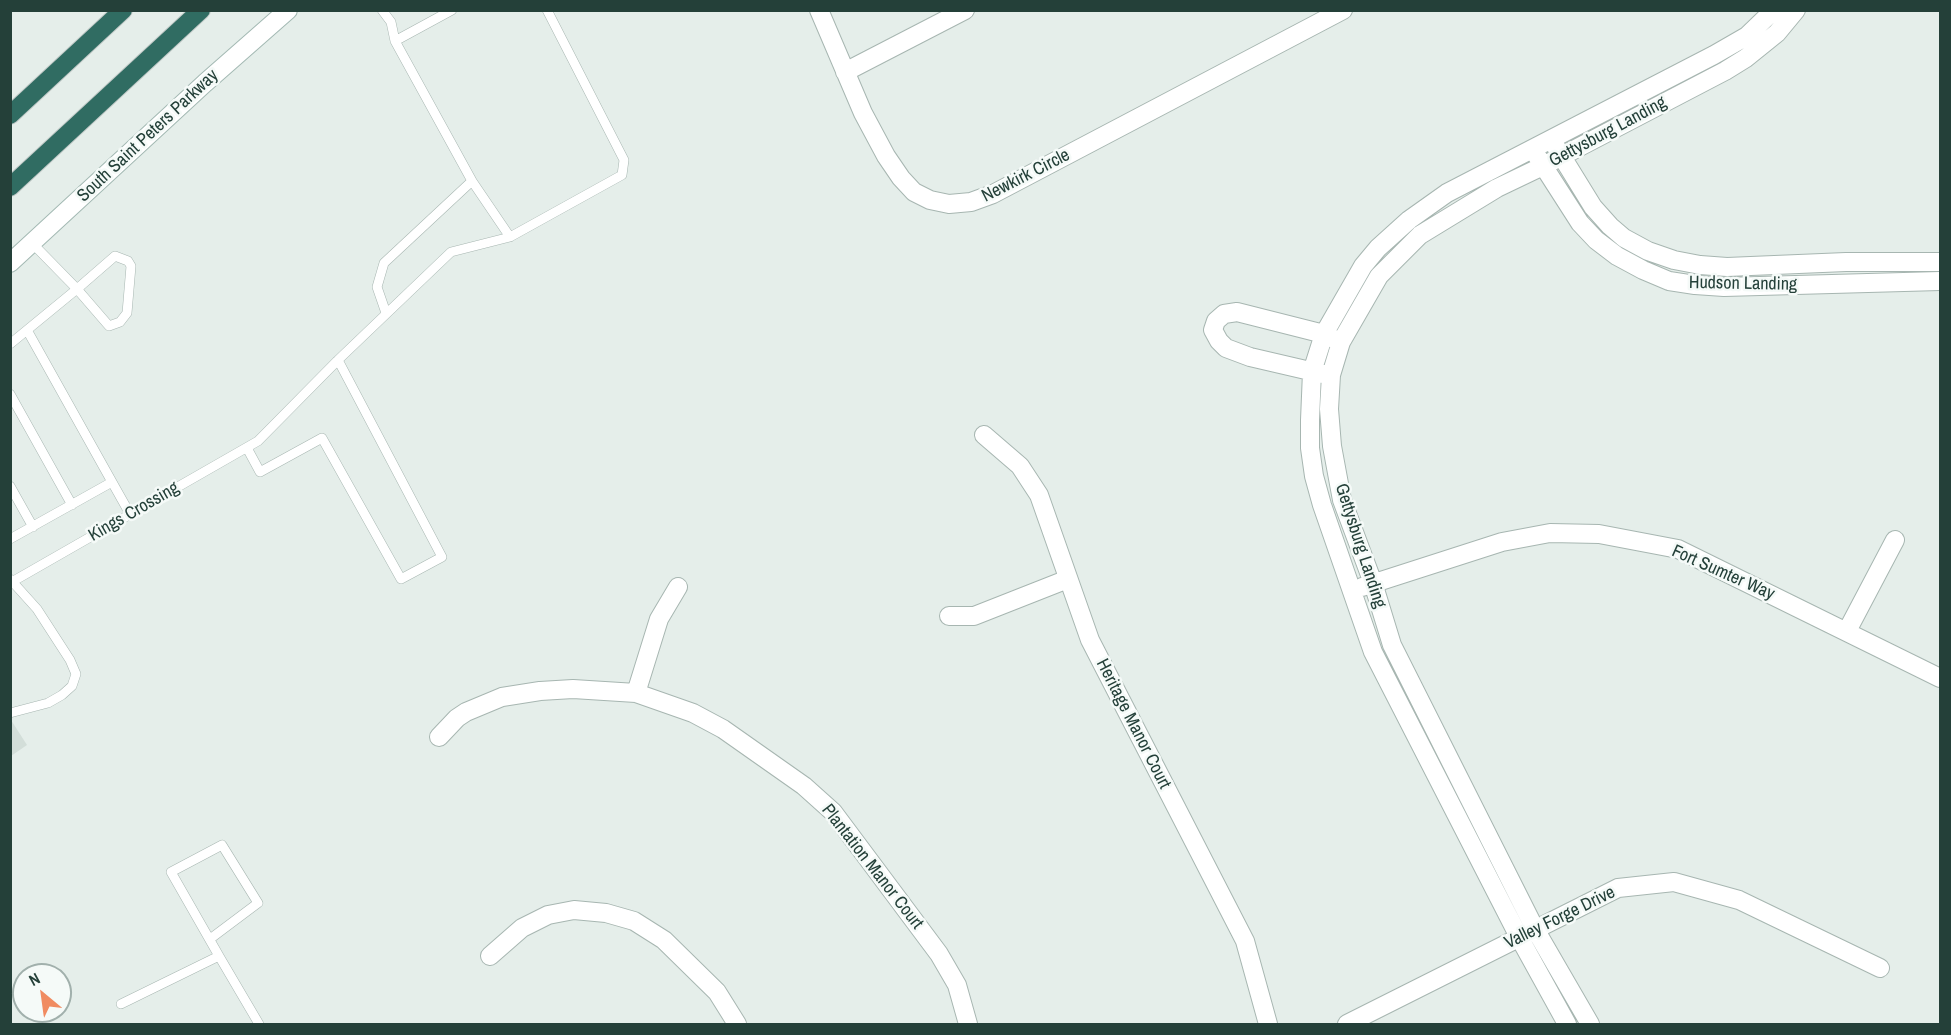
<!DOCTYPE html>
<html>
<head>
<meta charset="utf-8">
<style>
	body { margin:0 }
	#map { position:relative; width:1951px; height:1035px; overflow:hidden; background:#e5eeea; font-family:"Archivo Narrow",sans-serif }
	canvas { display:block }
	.frame { position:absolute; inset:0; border:12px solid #244039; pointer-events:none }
	.north { position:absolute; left:12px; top:963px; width:60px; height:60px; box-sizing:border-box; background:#f5faf8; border:2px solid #a1b0ac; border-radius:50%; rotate:331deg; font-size:16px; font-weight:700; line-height:24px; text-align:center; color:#244039 }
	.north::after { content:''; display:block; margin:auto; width:21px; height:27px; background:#f08b61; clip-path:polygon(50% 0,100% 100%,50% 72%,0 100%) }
</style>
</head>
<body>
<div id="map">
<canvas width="1951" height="1035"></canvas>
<div class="frame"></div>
<div class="north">N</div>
</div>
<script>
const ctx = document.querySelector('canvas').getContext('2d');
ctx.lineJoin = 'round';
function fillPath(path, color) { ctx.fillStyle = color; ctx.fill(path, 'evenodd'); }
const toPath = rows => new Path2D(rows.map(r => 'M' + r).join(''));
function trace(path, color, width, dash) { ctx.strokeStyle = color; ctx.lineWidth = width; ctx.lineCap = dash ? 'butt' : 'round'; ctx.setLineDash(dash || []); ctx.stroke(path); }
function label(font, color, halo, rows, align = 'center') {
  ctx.font = font + ' "Archivo Narrow",sans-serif'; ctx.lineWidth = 5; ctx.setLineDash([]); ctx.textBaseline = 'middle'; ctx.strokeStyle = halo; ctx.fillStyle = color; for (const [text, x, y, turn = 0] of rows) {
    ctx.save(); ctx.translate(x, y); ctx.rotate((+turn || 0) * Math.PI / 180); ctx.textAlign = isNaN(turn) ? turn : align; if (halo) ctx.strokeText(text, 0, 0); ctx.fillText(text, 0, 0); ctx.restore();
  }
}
const built = toPath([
	[11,720,27,745,11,756,10,756]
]);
const service = toPath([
	[382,10,391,22,395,41,472,181,384,263,377,287,386,313],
	[395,41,452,10],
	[472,181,510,237],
	[10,344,77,289,115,256,128,261,131,266,127,313,120,322,109,326,77,289,32,243],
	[10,394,72,505],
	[247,448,260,472,322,438,401,579,442,557,338,360],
	[112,482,130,514],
	[10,486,33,527],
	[10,539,112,482,27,330],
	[10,579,37,609,70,660,76,674,72,686,62,695,48,703,10,713],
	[10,583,258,441,338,360,451,252,510,237,622,175,624,160,547,10],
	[210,939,258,903,222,845,171,872,219,956],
	[121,1004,219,956,259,1024]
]);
const minor = toPath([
	[819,10,863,113,886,156,901,178,914,192,930,200,949,204,971,202,993,194,1343,10],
	[845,72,965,10],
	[1556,147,1593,207,1610,226,1624,238,1648,251,1674,260,1700,265,1727,267,1846,262,1940,262],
	[1537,156,1580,223,1596,240,1617,256,1643,270,1669,281,1695,285,1724,287,1940,281],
	[1323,374,1250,357,1226,348,1219,341,1213,330,1216,321,1224,314,1237,312,1324,334,1334,339],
	[984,435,1020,466,1039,495,1090,640,1245,941,1268,1024],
	[1362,587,1502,542,1550,533,1599,534,1678,549,1940,678],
	[949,616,974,616,1068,579],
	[1847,631,1895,540],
	[636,693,659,619,678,587],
	[439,737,457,718,466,712,502,697,540,691,573,689,636,693,693,713,723,729,804,786,833,812,939,954,957,985,968,1024],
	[490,956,522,928,548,915,574,910,606,913,634,921,664,940,717,992,737,1024],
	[1347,1024,1618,888,1674,882,1739,900,1880,968],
	[1567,1024,1519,937,1373,652,1322,505,1314,476,1310,448,1310,420,1312,372,1324,334,1363,266,1378,248,1409,220,1447,193,1714,55,1747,36,1774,10],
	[1590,1024,1535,929,1392,645,1373,583,1342,500,1332,446,1329,409,1331,375,1341,342,1379,276,1420,235,1497,188,1543,166,1725,71,1746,58,1777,33,1796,10]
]);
const secondary = toPath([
	[10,263,205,83,288,10]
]);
const motorway = toPath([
	[10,115,123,10],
	[10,187,201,10]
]);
const streetNames = [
	["Gettysburg Landing",1608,132,-28],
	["South Saint Peters Parkway",148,136,-43],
	["Newkirk Circle",1026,176,-27],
	["Hudson Landing",1743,284,1],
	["Kings Crossing",134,512,-30],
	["Gettysburg Landing",1360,546,72],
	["Fort Sumter Way",1723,573,24],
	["Heritage Manor Court",1133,724,63],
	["Plantation Manor Court",872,867,52],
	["Valley Forge Drive",1560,918,-26]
];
fillPath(built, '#d3ded9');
trace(service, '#a7b6b1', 10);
trace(minor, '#a7b6b1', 20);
trace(secondary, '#a3b9b3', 20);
trace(motorway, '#c2cac8', 20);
trace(service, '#fff', 9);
trace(minor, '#fff', 18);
trace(secondary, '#fff', 18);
trace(motorway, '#306c62', 18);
label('18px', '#244039', '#f5faf8', streetNames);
</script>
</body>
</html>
